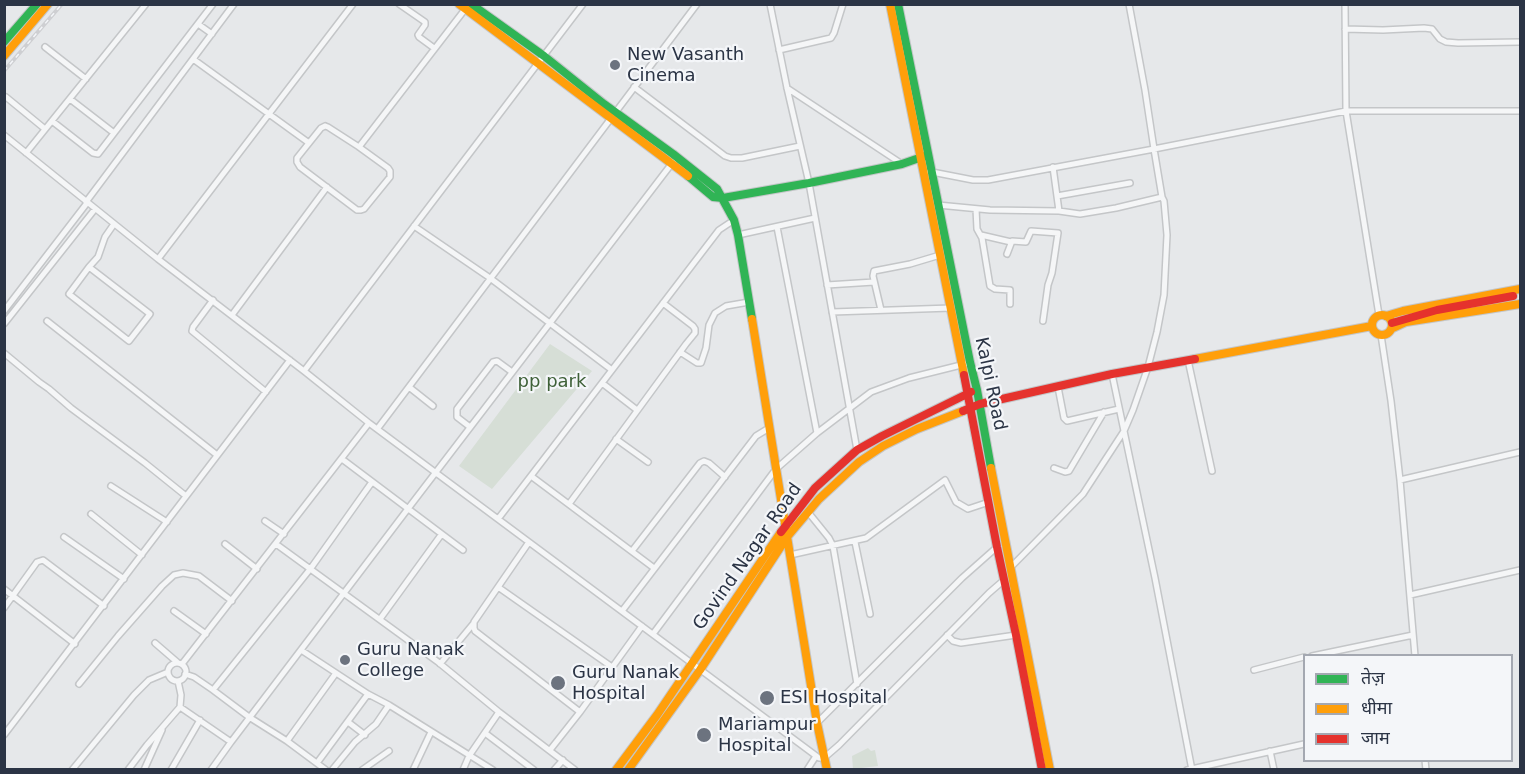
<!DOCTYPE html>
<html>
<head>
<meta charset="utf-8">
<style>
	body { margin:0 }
	#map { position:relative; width:1525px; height:774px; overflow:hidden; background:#e6e8ea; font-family:"DejaVu Sans","Noto Sans Devanagari",sans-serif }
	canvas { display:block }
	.frame { position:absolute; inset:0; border:6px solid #2b3445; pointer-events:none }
	.legend { position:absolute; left:1303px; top:654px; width:210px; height:108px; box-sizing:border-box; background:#f4f6f9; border:2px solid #a4a8b1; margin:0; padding:8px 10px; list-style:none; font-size:18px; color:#2b3445 }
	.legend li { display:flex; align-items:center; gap:12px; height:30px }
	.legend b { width:30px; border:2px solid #a4a8b1 }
</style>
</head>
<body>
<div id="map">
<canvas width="1525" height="774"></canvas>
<div class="frame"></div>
<ul class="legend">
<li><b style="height:8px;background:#30b455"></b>तेज़</li>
<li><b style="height:8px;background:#ff9f0a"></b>धीमा</li>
<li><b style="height:8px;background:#e5322d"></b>जाम</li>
</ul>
</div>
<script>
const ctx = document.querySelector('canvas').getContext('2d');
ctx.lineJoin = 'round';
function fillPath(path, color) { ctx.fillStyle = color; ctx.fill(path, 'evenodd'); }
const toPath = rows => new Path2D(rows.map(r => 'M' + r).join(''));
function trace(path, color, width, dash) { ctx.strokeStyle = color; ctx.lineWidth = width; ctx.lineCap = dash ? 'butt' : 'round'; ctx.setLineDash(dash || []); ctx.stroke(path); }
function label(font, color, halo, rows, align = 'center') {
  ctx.font = font + ' "DejaVu Sans",sans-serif'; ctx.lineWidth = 4.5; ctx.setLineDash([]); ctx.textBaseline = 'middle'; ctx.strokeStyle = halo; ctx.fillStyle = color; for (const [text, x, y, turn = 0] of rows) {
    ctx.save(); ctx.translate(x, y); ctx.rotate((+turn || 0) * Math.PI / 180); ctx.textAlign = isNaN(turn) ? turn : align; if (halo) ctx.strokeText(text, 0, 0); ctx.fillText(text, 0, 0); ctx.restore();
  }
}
const green = toPath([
	[550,344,592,371,492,489,459,466],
	[868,748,871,751,875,750,878,766,853,769,852,756]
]);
const street = toPath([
	[399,4,425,22,425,25,418,35,419,37,434,48],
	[770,4,787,88,809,183,857,450],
	[1345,4,1346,111,1379,315],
	[198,24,212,34],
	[1345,29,1383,30,1424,28,1432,29,1440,39,1446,42,1458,43,1520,42],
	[45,47,86,79],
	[779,50,831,38,834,33,843,4],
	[193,59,309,143],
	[634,87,725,156,731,158,742,158,800,146],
	[787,88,902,164],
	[6,97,45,129],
	[70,99,114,133],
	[52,121,93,153,98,154,213,4],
	[325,126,328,127,359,147,388,168,390,171,390,177,364,209,361,210,357,210,300,167,297,162,297,158,321,128,325,126],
	[4,135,158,259,304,371,369,423,819,758,824,758,839,745,989,593,1004,580],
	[359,147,466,8],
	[26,153,146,4],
	[1053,167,1059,211],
	[929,172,932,172,973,180,988,180,1154,149,1145,90,1129,4],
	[1057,196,1130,183],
	[1162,197,1154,149,1346,111,1520,111],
	[86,202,234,4],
	[938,205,990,210,1059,211,1080,214,1116,208,1158,198,1162,197,1164,201,1167,235,1164,295,1157,332,1148,367,1133,410,1124,431,1083,494,1010,568],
	[976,209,977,229,982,238,990,286,995,289,1010,290,1010,304],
	[414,226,490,278,612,370],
	[777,227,817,433],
	[738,235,815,218],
	[981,235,1011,242],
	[1007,254,1012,241,1026,242,1031,231,1058,233,1052,273,1048,285,1043,321],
	[158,259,353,4],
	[89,267,69,294,129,341,150,314,89,267,98,257,105,237,114,224],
	[827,285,874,282],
	[213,300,193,327,192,331,266,392],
	[881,310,873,276,874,271,910,264,940,255],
	[4,311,87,203],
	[832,312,951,308],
	[232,315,327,187],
	[47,321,217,455],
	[4,324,95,209],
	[1381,335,1391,401,1400,480,1415,656],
	[680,352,697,363,701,363,706,348,709,325,715,313,726,306,749,302],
	[4,353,39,382,49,389,71,408,145,463,186,496],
	[1188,360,1212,471],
	[304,371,583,4],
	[1112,374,1155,578,1192,770],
	[602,383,637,410],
	[409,387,433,406],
	[1058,387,1064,418,1067,421,1119,409],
	[470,427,457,417,457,409,493,362,497,361,512,372],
	[378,428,697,4],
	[616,439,648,462],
	[342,459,463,550],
	[1054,468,1065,472,1069,471,1104,412],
	[531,476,654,568],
	[1400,480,1520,452],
	[111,486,167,522],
	[569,504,686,344,695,333,695,329,693,326,663,303],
	[808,512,829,538,833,546,857,684],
	[91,514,142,555],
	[498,519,719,230,734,220],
	[265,521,284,534],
	[64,537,124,579],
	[529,542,474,622,474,628,475,631,580,712],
	[855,542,870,614],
	[225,544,257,569],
	[276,544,438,662,499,712,575,770],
	[632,551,700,463,704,461,709,463,725,477],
	[790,555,866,538,945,480,956,502,968,509,989,502],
	[498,587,612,667],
	[4,589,75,644],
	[1410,595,1520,570],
	[4,608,37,562,43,560,104,606],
	[174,611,206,634],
	[622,611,756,436,769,428],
	[380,619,441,535],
	[653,634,776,469,817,433,871,392,909,378,965,364],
	[947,635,953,641,961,643,1016,635],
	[155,643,177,662],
	[301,650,368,694,389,705,493,770],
	[1312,656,1413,635],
	'168 672a9 9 0 1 1 18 0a9 9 0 1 1-18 0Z',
	[182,664,369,423],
	[440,664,473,624],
	[1254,670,1304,657],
	[185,674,194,677,213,690,249,717,287,741,326,770],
	[79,684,118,636,162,586,174,575,183,573,199,576,232,601],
	[213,690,311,568,372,482],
	[180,707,231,742],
	[348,722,365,735],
	[817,723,962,578,997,547],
	[485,733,534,770],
	[4,735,290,360],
	[287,741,336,673],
	[550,750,580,712,642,626],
	[1270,751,1274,770],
	[1425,760,1426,770],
	[317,763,368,694],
	[72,770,134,695,149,680,168,672],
	[128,770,147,745,180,707,181,695,178,681],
	[144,770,162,730],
	[171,770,200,720],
	[211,770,231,742,407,510,673,162],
	[332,770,355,742,376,724,389,705],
	[362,770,389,751],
	[413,770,431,732],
	[463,770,469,756,499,712],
	[554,770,563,760],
	[807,770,816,756],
	[1187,770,1304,744]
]);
const fast = toPath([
	[471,4,544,56,604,104,673,154,717,189,734,220,738,235,752,319],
	[898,4,970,362,977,390,991,468],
	[4,42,37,4],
	[688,176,713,197,723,198,809,183,902,164,925,156]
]);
const slow = toPath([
	[459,4,688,176],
	[890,4,964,375],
	[4,56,48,4],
	'1372 325a10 10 0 1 1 20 0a10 10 0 1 1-20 0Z',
	[1386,316,1403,311,1520,289],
	[752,319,817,723,827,770],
	[1391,329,1406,322,1520,304],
	[1195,359,1372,326],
	[991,468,1050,770],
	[616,770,657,715,781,532],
	[628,770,700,670,787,537,819,499,859,462,883,446,917,429,963,411]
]);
const jam = toPath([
	[1392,323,1437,310,1513,296],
	[964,375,997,547,1016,635,1042,770],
	[963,411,980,404,1112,374,1195,359],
	[781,532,815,488,857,450,882,436,971,392]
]);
const rail = toPath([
	[4,71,62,4]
]);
const markers = [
	[615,65,6,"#6c737f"],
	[345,660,6,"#6c737f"],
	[558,683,8,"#6c737f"],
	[767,698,8,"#6c737f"],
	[704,735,8,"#6c737f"]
];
const poiNames = [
	["New Vasanth",627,55],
	["Cinema",627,76],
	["Guru Nanak",357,650],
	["College",357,671],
	["Guru Nanak",572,673],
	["Hospital",572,694],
	["ESI Hospital",780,698],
	["Mariampur",718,725],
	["Hospital",718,746]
];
const parkNames = [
	["pp park",552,382]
];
const streetNames = [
	["Kalpi Road",990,384,78],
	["Govind Nagar Road",748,557,-55]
];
fillPath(green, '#d6ded6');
trace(street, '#c4c6c8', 8);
trace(fast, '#c4c6c8', 10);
trace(slow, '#c4c6c8', 10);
trace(jam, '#c4c6c8', 10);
trace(street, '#f5f6f7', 5);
trace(fast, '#30b455', 8);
trace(slow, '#ff9f0a', 8);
trace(jam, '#e5322d', 8);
trace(rail, '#cecfd2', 4);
trace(rail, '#f4f6f9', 1.5, [4.5]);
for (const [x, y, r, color] of markers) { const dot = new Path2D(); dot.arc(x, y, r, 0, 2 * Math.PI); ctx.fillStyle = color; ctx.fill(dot); trace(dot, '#f4f6f9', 2); }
label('18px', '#2b3445', '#f4f6f9', poiNames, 'left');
label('18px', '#3f6138', '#f4f6f9', parkNames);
label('18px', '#2b3445', '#f4f6f9', streetNames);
</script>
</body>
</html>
